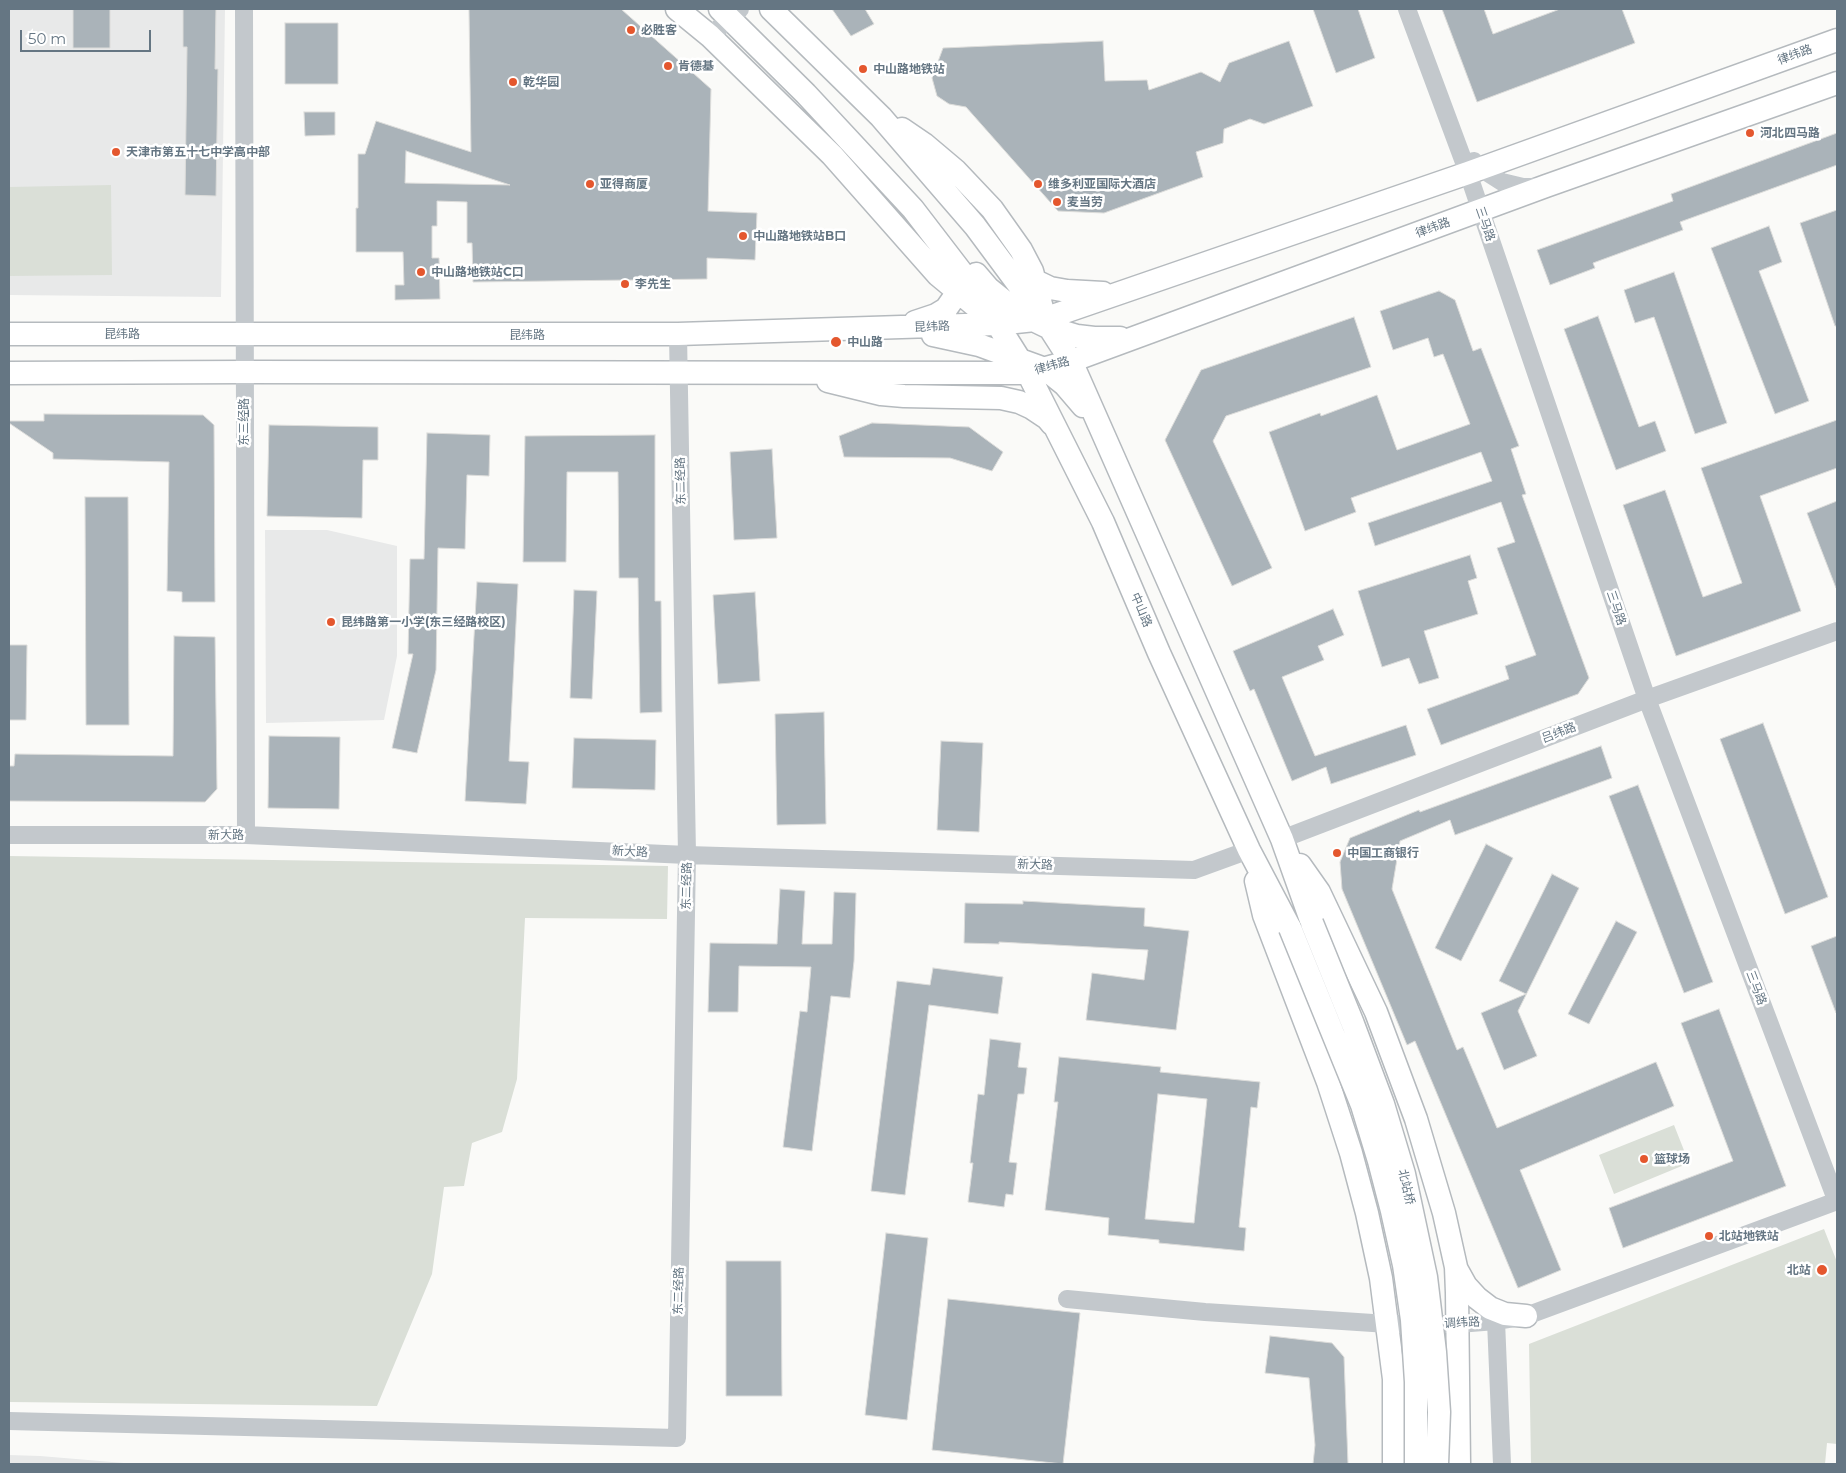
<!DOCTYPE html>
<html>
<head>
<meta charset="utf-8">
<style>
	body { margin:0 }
	#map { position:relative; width:1846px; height:1473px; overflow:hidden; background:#fafaf8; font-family:Montserrat,sans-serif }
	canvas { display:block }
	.frame { position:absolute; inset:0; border:10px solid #657683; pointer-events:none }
	.scale { position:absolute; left:20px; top:30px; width:131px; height:22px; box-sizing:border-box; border:2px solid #657683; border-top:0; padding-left:6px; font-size:15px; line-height:18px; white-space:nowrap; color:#657683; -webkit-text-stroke:4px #fff; paint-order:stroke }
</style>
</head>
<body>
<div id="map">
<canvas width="1846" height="1473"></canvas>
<div class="frame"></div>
<div class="scale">50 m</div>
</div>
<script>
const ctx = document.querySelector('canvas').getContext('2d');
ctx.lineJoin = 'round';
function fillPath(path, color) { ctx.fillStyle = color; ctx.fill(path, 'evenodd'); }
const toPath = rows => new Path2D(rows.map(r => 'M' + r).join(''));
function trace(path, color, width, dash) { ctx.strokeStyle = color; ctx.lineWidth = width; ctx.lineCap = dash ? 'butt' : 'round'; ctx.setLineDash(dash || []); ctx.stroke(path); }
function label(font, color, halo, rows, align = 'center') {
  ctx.font = font + ' Montserrat,"Noto Sans SC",sans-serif'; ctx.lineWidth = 5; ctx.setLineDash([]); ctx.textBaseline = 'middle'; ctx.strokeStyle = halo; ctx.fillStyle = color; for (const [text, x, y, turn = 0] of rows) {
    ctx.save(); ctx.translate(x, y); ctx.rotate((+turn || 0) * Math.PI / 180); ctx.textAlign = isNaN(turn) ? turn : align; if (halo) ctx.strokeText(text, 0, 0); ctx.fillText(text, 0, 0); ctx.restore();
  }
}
const built = toPath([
	[9,9,225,9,221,297,9,295],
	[265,530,327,530,397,546,397,656,384,720,266,723],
	[9,1455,40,1456,136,1464,9,1464]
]);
const green = toPath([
	[111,185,112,275,9,276,9,187],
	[9,856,668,866,667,919,525,918,517,1079,502,1132,472,1143,464,1186,444,1187,432,1274,377,1406,9,1402],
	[1674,1125,1689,1163,1614,1194,1599,1155],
	[1824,1229,1837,1262,1837,1444,1827,1443,1825,1464,1531,1464,1529,1344]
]);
const building = toPath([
	[73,9,110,9,110,48,73,48,73,9],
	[183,9,216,9,215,69,218,69,216,196,185,195,187,47,183,47,183,9],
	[469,9,621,9,711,89,708,211,757,213,755,260,707,258,707,279,473,282,472,243,467,243,467,202,437,201,437,226,432,226,432,258,439,258,440,299,395,300,395,285,404,285,403,252,356,252,356,208,358,208,358,154,365,154,376,121,471,152,469,9],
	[406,151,510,185,405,183,406,151],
	[832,9,865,9,874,24,851,36,832,9],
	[1313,9,1358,9,1375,58,1336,73,1313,9],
	[1442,9,1484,9,1493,34,1560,9,1622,9,1635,43,1477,102,1442,9],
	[285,23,338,23,338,84,285,84,285,23],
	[1103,41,1105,81,1147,80,1149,90,1201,72,1220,82,1229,63,1289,41,1313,106,1264,124,1250,119,1224,129,1223,143,1196,152,1203,177,1104,213,1058,211,966,107,949,104,937,96,932,78,943,48,1103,41],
	[304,112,335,112,335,135,305,136,304,112],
	[1837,133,1837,165,1680,222,1683,230,1593,263,1595,268,1550,285,1537,250,1673,201,1671,194,1837,133],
	[1837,210,1837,326,1835,326,1800,223,1837,210],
	[1769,226,1782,262,1759,271,1809,401,1775,414,1711,248,1769,226],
	[1674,272,1727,423,1695,434,1654,317,1635,323,1624,290,1674,272],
	[1439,291,1455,300,1473,351,1481,348,1519,446,1511,449,1526,494,1522,495,1589,678,1578,694,1441,745,1427,709,1509,679,1505,666,1536,655,1497,548,1515,542,1501,502,1375,546,1368,523,1492,481,1481,452,1351,498,1356,512,1305,531,1269,432,1320,413,1321,416,1377,395,1397,450,1470,424,1443,354,1434,357,1428,338,1393,350,1380,311,1439,291],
	[1598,316,1639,427,1655,421,1666,451,1616,470,1564,329,1598,316],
	[1354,317,1371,367,1226,416,1213,441,1272,568,1232,586,1165,440,1201,370,1354,317],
	[44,414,203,415,214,425,215,602,182,602,182,592,167,591,169,462,53,459,53,453,9,423,9,421,44,421,44,414],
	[1837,420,1837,468,1760,496,1801,611,1676,656,1623,505,1665,490,1703,597,1742,583,1701,468,1837,420],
	[872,423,969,427,1003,452,992,471,950,458,844,457,839,436,872,423],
	[269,425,378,427,378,460,363,460,362,518,267,516,269,425],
	[427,433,490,435,489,476,467,475,465,549,438,548,436,670,417,753,392,748,413,654,408,654,410,559,424,559,427,433],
	[655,435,655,601,661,601,662,712,640,713,638,578,619,578,618,472,567,472,566,562,523,562,525,436,655,435],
	[772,449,777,538,734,540,730,452,772,449],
	[85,497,128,497,129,725,86,725,85,497],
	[1837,501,1837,588,1836,588,1807,513,1837,501],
	[1470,555,1477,578,1468,581,1478,614,1424,631,1439,678,1419,684,1409,658,1382,667,1358,591,1470,555],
	[477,582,518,584,509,761,529,762,526,804,465,801,477,582],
	[574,590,597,591,592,699,570,698,574,590],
	[755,592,760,681,718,684,713,595,755,592],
	[1333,609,1344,635,1318,646,1324,660,1282,677,1315,756,1406,725,1416,755,1331,784,1326,767,1292,781,1254,689,1250,691,1233,651,1333,609],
	[174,636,215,637,217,789,205,802,9,801,9,766,14,766,15,754,173,756,174,636],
	[9,645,27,645,26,720,9,720,9,645],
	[824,712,826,824,777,825,775,714,824,712],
	[1763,723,1828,897,1785,914,1720,739,1763,723],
	[269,736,340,737,339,809,268,808,269,736],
	[574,738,656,740,655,790,572,788,574,738],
	[941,741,983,743,979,832,937,830,941,741],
	[1601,746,1612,778,1455,835,1450,820,1400,841,1392,889,1457,1050,1463,1047,1497,1128,1656,1062,1674,1106,1520,1170,1561,1270,1518,1288,1415,1041,1407,1045,1342,889,1340,862,1350,838,1419,810,1420,812,1601,746],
	[1638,785,1713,982,1684,993,1609,796,1638,785],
	[1486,844,1513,858,1461,961,1435,948,1486,844],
	[1552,874,1579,888,1518,1011,1537,1056,1504,1070,1481,1013,1526,994,1499,981,1552,874],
	[780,889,805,891,802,944,832,944,834,892,856,893,854,961,850,998,831,996,812,1151,783,1147,800,1011,807,1012,811,967,739,966,738,1012,708,1012,710,943,777,944,780,889],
	[1023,901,1145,908,1144,926,1189,931,1176,1030,1086,1020,1092,973,1144,980,1148,950,999,942,999,944,964,943,965,903,1023,904,1023,901],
	[1616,921,1637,932,1589,1024,1568,1014,1616,921],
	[1837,936,1837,1013,1836,1013,1811,946,1837,936],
	[933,968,1003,977,998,1014,929,1005,905,1195,871,1191,897,981,930,985,933,968],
	[1719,1009,1786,1186,1623,1248,1609,1208,1733,1161,1681,1023,1719,1009],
	[990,1039,1021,1043,1018,1067,1027,1068,1024,1094,1018,1094,1009,1162,1017,1163,1013,1195,1006,1194,1004,1207,968,1202,973,1163,970,1163,978,1094,984,1095,990,1039],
	[1059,1057,1161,1067,1160,1072,1260,1082,1257,1108,1251,1107,1239,1227,1246,1228,1244,1251,1159,1243,1159,1240,1108,1235,1109,1218,1045,1210,1058,1102,1054,1102,1059,1057],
	[1158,1094,1207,1099,1194,1223,1145,1219,1158,1094],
	[886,1233,928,1238,907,1420,865,1415,886,1233],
	[726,1261,781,1261,782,1396,726,1396,726,1261],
	[948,1299,1080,1313,1063,1464,932,1450,948,1299],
	[1270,1336,1332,1343,1344,1357,1348,1464,1313,1464,1315,1445,1309,1378,1265,1373,1270,1336]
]);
const minor = toPath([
	[244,9,246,835],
	[1407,9,1468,173,1647,699,1837,1202],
	[710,36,740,9],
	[1474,161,1480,168,1502,182,1523,187,1538,187],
	[9,835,246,835,687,855,1194,870,1249,850],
	[1282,839,1647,699,1837,631],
	[1067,1299,1205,1312,1388,1324,1458,1324,1496,1321,1526,1316,1837,1201],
	[1496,1321,1502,1464],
	[9,1421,677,1438,687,855,678,334]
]);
const major = toPath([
	[677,9,710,36,832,155,938,275,979,309],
	[720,9,806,94,913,209,979,295,1028,373,1103,522,1159,653,1249,850,1290,928],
	[771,9,881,117,937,182,975,226,1044,319,1071,361,1282,839,1312,923],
	[902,129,924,144,956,171,992,209,1021,250,1032,271,1042,308],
	[976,274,988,288,1009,305,1021,314,1050,328,1077,336,1094,338,1120,338],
	[1025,276,1050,288,1067,291,1103,293],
	[915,322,936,315,946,309,953,299,956,291,953,277],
	[9,334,678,334,997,324,1044,319,1468,173,1837,40],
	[933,335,979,345,1045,369,1065,385,1083,406],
	[9,373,244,372,1028,373,1071,361,1546,186,1837,83],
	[828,381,881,394,904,396,1001,398,1019,402,1032,408,1047,418,1052,424],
	[1300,865,1319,892,1376,1012,1416,1119,1444,1213,1456,1267,1457,1293,1459,1464],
	[1256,881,1264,915,1328,1082,1351,1153,1367,1213,1381,1278,1394,1379,1394,1464],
	[1456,1268,1466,1286,1477,1298,1490,1308,1505,1314,1526,1316]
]);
const majorBridge = toPath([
	[1312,923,1353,1024,1383,1104,1404,1174,1426,1277,1435,1352,1439,1412,1437,1464],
	[1290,928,1362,1105,1379,1161,1392,1211,1404,1265,1412,1320,1416,1382,1416,1464]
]);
const markers = [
	[631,30,5,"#e4572e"],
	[668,66,5,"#e4572e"],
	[863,69,5,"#e4572e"],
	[513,82,5,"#e4572e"],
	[1750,133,5,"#e4572e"],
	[116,152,5,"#e4572e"],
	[590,184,5,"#e4572e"],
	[1038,184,5,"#e4572e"],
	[1057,202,5,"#e4572e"],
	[743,236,5,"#e4572e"],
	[421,272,5,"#e4572e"],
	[625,284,5,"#e4572e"],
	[836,342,6,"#e4572e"],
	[331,622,5,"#e4572e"],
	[1337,853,5,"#e4572e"],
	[1644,1159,5,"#e4572e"],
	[1709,1236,5,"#e4572e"],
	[1822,1270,6,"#e4572e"]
];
const poiNames = [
	["必胜客",641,30],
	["肯德基",678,66],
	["中山路地铁站",873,69],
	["乾华园",523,82],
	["河北四马路",1760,133],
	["天津市第五十七中学高中部",126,152],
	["亚得商厦",600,184],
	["维多利亚国际大酒店",1048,184],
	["麦当劳",1067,202],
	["中山路地铁站B口",753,236],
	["中山路地铁站C口",431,272],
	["李先生",635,284],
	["中山路",847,342],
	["昆纬路第一小学(东三经路校区)",341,622],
	["中国工商银行",1347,853],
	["篮球场",1654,1159],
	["北站地铁站",1719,1236],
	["北站",1811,1270,"right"]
];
const streetNames = [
	["律纬路",1795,55,-20],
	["三马路",1485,224,71],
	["律纬路",1433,228,-20],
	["昆纬路",932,327,-2],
	["昆纬路",122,334],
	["昆纬路",527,335],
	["律纬路",1052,366,-16],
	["东三经路",244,422,-90],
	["东二经路",681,481,-91],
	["三马路",1616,608,71],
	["中山路",1141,610,67],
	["吕纬路",1559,733,-21],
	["新大路",226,835],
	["新大路",630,852,3],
	["新大路",1035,865,2],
	["东二经路",687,886,-89],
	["三马路",1756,988,69],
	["北站桥",1406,1187,77],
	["东二经路",679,1291,-89],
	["调纬路",1462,1323,-3]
];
fillPath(built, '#e8e9e9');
fillPath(green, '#dadfd7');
fillPath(building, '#aab3b9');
trace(building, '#dcdcda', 1);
trace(major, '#b5babe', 25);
trace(minor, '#c3c8cc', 18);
trace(major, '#fff', 22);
trace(majorBridge, '#b5babe', 25, []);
trace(majorBridge, '#fff', 22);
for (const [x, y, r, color] of markers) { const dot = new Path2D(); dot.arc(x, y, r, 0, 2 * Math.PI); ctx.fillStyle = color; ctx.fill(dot); trace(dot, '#fff', 2); }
label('bold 12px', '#657683', '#fff', poiNames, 'left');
label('12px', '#657683', '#fff', streetNames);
</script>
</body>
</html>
